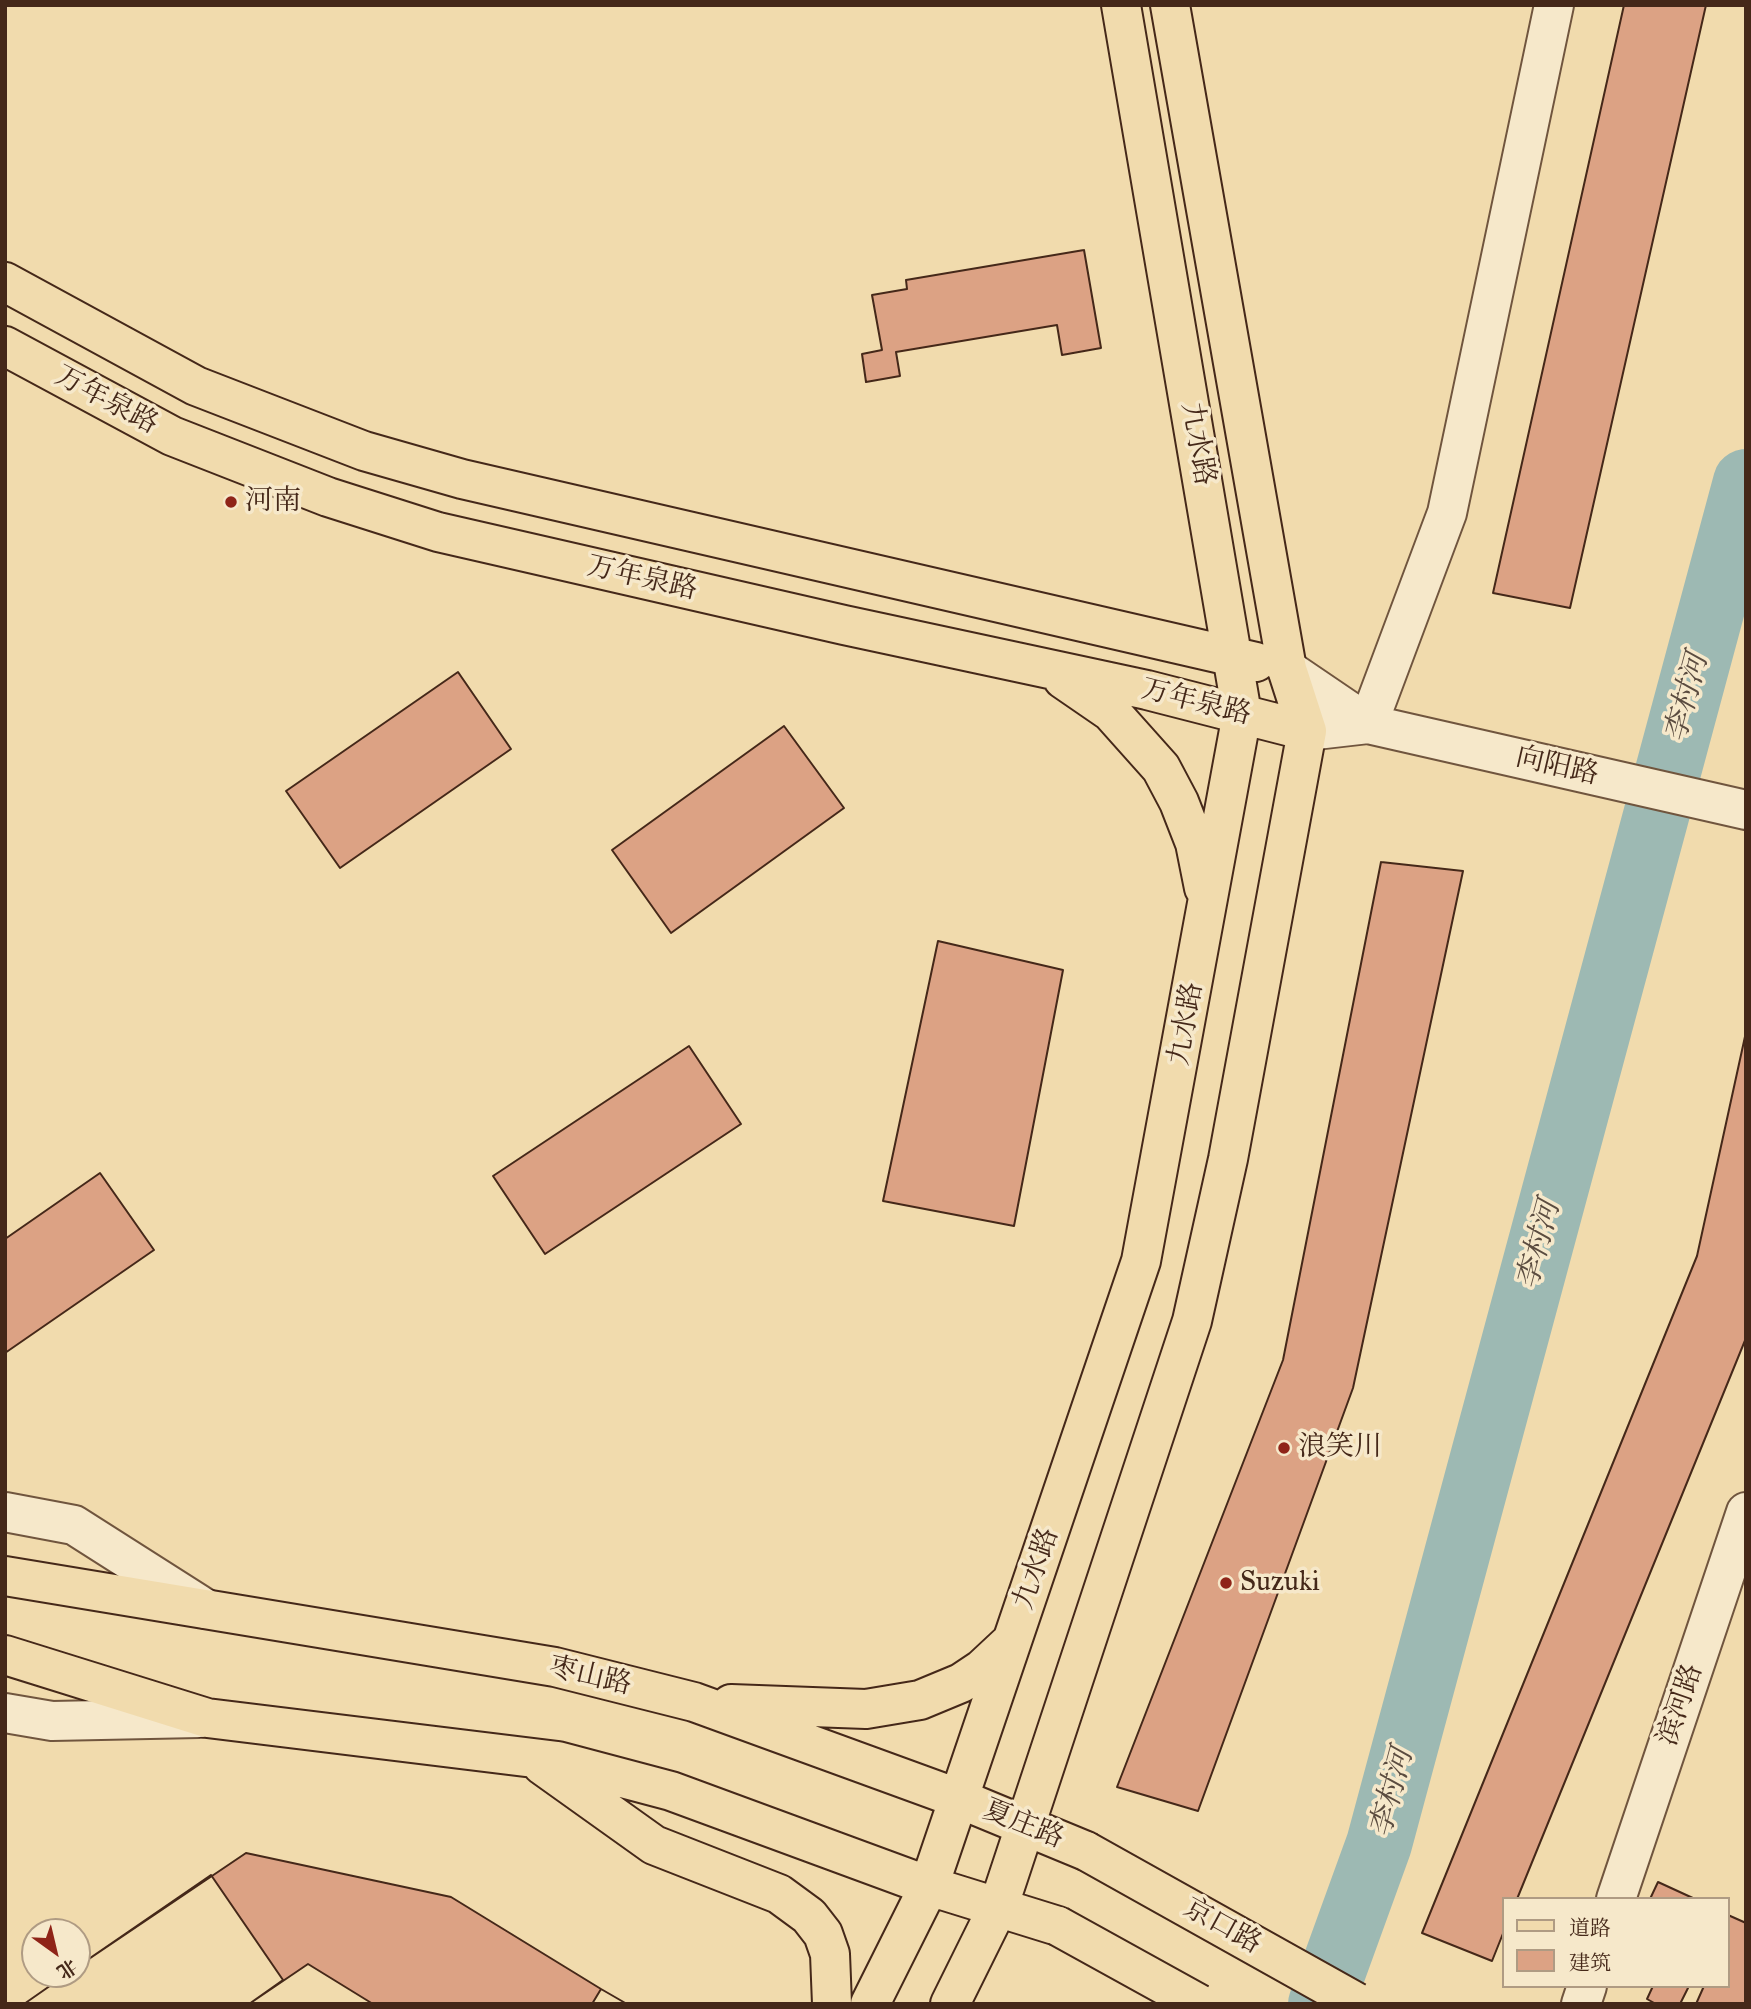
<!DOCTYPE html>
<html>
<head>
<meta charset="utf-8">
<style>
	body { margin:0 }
	#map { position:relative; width:1751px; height:2009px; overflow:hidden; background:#f1dbad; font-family:"IM FELL Great Primer","Noto Serif SC",serif }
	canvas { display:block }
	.frame { position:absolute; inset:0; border:7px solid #452819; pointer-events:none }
	.legend { position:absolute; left:1502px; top:1897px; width:228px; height:91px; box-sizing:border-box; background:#f6e8ca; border:2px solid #af9b83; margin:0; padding:9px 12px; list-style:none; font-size:21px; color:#452819 }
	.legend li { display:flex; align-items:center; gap:14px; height:35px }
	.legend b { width:35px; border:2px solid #af9b83 }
	.north { position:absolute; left:21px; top:1918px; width:70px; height:70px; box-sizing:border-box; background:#f6e8ca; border:2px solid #af9b83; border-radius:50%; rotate:146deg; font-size:19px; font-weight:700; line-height:28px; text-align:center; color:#452819 }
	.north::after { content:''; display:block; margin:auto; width:24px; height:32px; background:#8f2418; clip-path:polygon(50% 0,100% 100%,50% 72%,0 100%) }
</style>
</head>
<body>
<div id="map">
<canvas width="1751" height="2009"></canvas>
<div class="frame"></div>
<ul class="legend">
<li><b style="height:9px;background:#f1dbad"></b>道路</li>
<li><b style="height:19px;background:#dca284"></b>建筑</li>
</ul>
<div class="north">北</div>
</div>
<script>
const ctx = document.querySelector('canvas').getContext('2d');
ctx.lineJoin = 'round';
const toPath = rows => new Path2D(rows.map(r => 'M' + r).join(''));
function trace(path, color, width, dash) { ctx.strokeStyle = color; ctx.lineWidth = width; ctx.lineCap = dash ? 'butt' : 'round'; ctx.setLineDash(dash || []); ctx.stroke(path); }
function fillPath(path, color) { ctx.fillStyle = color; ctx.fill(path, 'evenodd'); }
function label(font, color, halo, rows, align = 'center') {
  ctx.font = font + ' "IM FELL Great Primer","Noto Serif SC",serif'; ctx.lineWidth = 7; ctx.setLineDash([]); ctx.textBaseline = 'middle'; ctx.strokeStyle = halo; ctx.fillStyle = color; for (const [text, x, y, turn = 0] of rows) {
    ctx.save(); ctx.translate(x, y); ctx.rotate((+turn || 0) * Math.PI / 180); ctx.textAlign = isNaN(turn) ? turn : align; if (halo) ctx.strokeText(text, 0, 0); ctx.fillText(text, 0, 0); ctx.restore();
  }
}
const river = toPath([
	[1321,2004,1379,1844,1746,482]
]);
const building = toPath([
	[1624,5,1706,5,1570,608,1493,593,1624,5],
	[1084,250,1101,348,1062,355,1057,325,896,352,900,376,866,382,862,354,882,350,872,295,907,289,906,280,1084,250],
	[458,672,511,749,340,868,286,791,458,672],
	[784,726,844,808,671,933,612,850,784,726],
	[1381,862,1463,871,1353,1388,1198,1811,1117,1787,1283,1360,1381,862],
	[938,941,1063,970,1014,1226,883,1201,938,941],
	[1746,1032,1746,1338,1517,1899,1504,1899,1504,1931,1492,1961,1422,1933,1697,1256,1746,1032],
	[689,1046,741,1124,545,1254,493,1176,689,1046],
	[100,1173,154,1250,5,1353,5,1239,100,1173],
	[246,1853,451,1897,601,1989,592,2004,373,2004,308,1964,249,2004,24,2004,67,1974,77,1974,77,1967,246,1853],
	[211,1875,283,1980,249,2004,24,2004,67,1974,77,1974,77,1967,211,1875],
	[1658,1882,1695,1899,1650,1899,1658,1882],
	[1728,1915,1746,1923,1746,2004,1696,2004,1704,1986,1728,1986,1728,1915],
	[1653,1986,1689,1986,1680,2004,1656,2004,1647,1999,1653,1986],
	[601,1989,627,2004,592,2004,601,1989],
	[601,1989,627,2004,592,2004,601,1989]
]);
const minor = toPath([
	[1287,669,1368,724],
	[1368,724,1447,513,1554,5],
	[1307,731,1368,724,1746,810],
	[5,1512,74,1525,206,1609],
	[5,1713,52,1721,199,1718],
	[1616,1899,1746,1512],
	[1581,2004,1587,1986]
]);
const major = toPath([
	[5,282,196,386,364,451,462,479,1256,662],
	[5,346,172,436,328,497,438,532,844,625,1147,690,1307,731],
	[1063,679,1111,712,1161,768,1179,802,1195,843,1204,888],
	[5,1576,555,1667,694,1702,960,1799,1086,1851],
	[5,1655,207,1718,558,1761,671,1791,929,1886,1058,1926],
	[731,1704,866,1709,920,1700,961,1683,982,1669,1012,1641],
	[542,1765,654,1845,779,1894,809,1916,823,1934,830,1954,832,2004],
	[870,2004,929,1886,1141,1261,1242,714,1121,5],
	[950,2004,999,1905,1192,1321,1228,1159,1307,731,1287,669,1170,5]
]);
const majorBridge = toPath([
	[1086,1851,1356,2002],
	[1058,1926,1199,2004]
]);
const markers = [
	[231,502,7,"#8f2418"],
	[1284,1448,7,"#8f2418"],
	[1226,1583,7,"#8f2418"]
];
const streetNames = [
	["万年泉路",106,401,28],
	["九水路",1197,444,80],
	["万年泉路",642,579,13],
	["万年泉路",1196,703,14],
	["向阳路",1557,767,13],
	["九水路",1187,1024,-80],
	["九水路",1037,1569,-71],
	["枣山路",590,1677,13],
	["滨河路",1681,1705,-71],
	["夏庄路",1023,1825,22],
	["京口路",1222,1927,29]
];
const poiNames = [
	["河南",245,502],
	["浪笑川",1298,1448],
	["Suzuki",1240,1583]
];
const waterNames = [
	["李村河",1688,698,-75],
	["李村河",1540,1245,-75],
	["李村河",1393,1793,-75]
];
trace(river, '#9db9b3', 66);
fillPath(building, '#dca284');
trace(building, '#452819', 2);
trace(minor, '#70553e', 42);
trace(major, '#452819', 42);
trace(minor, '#f6e8ca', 38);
trace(major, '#f1dbad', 38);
trace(majorBridge, '#452819', 42, []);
trace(majorBridge, '#f1dbad', 38);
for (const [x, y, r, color] of markers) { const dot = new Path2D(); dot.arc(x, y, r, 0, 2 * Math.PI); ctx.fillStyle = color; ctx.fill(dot); trace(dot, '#f6e8ca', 2.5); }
label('28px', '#452819', '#f6e8ca', streetNames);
label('28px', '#452819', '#f6e8ca', poiNames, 'left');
label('italic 30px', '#5b4c40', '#f6e8ca', waterNames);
</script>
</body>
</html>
